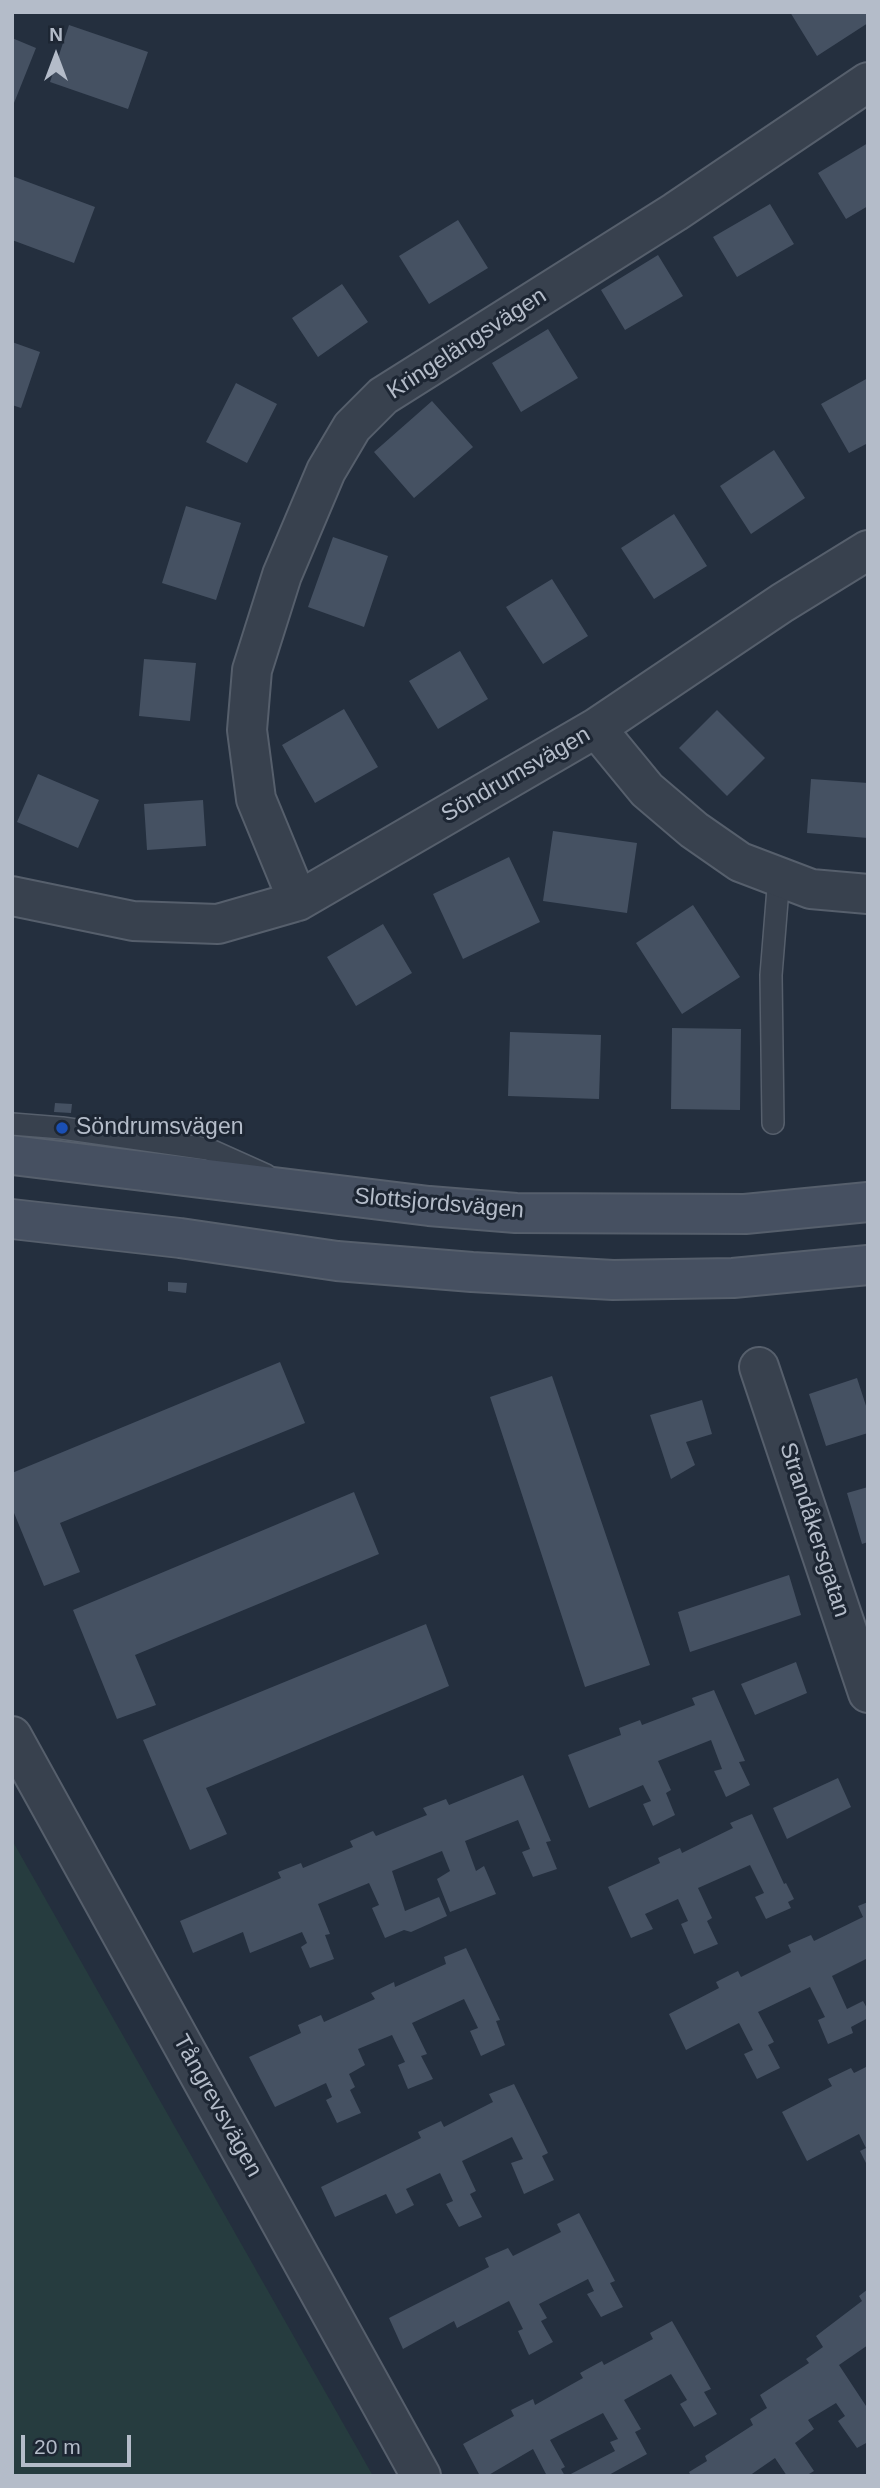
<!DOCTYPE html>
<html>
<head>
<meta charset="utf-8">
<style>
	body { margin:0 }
	#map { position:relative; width:880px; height:2488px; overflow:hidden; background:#242f3e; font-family:Arial,sans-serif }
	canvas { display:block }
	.frame { position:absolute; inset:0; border:14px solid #b4bcc9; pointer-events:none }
	.north { position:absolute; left:21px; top:21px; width:70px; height:70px; -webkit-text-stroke:5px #1d2633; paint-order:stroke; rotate:0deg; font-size:19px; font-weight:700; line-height:28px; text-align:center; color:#b4bcc9 }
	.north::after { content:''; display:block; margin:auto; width:24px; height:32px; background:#b4bcc9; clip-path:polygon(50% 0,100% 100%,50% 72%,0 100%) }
	.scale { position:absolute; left:21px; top:2435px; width:110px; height:32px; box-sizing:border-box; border:4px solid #b4bcc9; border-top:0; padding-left:9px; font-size:21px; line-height:24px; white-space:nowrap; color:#b4bcc9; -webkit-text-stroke:5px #1d2633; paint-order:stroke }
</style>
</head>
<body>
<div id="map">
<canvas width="880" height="2488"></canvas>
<div class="frame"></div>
<div class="north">N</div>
<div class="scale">20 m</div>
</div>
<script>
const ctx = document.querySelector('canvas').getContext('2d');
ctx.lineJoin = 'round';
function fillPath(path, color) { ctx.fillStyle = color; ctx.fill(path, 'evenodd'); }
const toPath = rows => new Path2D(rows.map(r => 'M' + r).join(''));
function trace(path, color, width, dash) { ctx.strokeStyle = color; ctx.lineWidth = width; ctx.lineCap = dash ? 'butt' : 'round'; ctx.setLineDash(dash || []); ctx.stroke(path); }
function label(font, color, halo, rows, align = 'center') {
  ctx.font = font + ' Arial,sans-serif'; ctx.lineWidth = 6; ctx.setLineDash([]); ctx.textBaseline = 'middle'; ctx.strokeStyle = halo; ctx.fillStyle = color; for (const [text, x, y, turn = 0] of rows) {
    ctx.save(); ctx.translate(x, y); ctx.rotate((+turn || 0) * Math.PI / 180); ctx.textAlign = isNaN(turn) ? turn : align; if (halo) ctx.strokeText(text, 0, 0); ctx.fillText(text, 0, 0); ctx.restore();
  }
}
const green = toPath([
	[12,1840,373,2476,12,2476]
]);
const building = toPath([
	[790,12,868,12,868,23,817,56],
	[69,25,148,52,128,109,50,82],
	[12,38,36,48,14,103,12,102],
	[868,143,868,206,846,219,818,173],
	[12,176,95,207,74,263,12,240],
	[770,204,794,244,737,277,713,237],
	[458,220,488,268,429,304,399,256],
	[658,255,683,296,625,330,601,290],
	[342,284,368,322,318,357,292,318],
	[548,329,578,378,521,412,492,363],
	[12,342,40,352,21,408,12,405],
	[868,378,868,443,849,453,821,404],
	[236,383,277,404,247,463,206,442],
	[432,401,473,447,414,498,374,452],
	[774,450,805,498,751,534,720,486],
	[186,506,241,523,216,600,162,583],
	[674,514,707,566,654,599,621,548],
	[333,537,388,556,364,627,308,607],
	[552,579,588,636,543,664,506,607],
	[460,651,488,699,438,729,409,681],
	[144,659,196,663,190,721,139,716],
	[344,709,378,767,315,803,282,745],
	[717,710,765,758,727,796,679,748],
	[38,774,99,800,78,848,17,822],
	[811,779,868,783,868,838,807,833],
	[203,800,206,846,147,850,144,804],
	[553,831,637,843,627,913,543,901],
	[509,857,540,922,463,959,433,894],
	[693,905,740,977,682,1014,636,943],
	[383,924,412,973,356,1006,327,957],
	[672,1028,741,1029,740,1110,671,1109],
	[510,1032,601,1035,599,1099,508,1096],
	[55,1103,72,1104,71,1113,54,1112],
	[168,1282,187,1283,186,1293,168,1291],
	[280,1362,305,1423,60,1523,80,1572,44,1586,12,1508,12,1473],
	[552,1376,650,1665,585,1687,490,1397],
	[857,1378,868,1412,868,1433,826,1446,809,1394],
	[702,1400,712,1434,686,1442,695,1465,671,1479,650,1415],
	[868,1487,868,1542,862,1544,847,1493],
	[354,1492,379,1554,135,1655,156,1705,117,1719,73,1610],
	[789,1575,801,1615,690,1652,678,1612],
	[426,1624,449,1686,206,1788,227,1834,190,1850,143,1740],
	[796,1662,807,1693,755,1715,741,1684],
	[714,1690,745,1761,739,1762,750,1785,726,1797,714,1771,722,1769,711,1740,658,1761,671,1790,666,1793,675,1815,653,1826,643,1804,651,1801,643,1785,589,1808,568,1755,621,1735,619,1728,640,1720,642,1725,695,1705,692,1698],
	[523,1775,551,1841,546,1842,557,1869,533,1877,522,1852,530,1849,518,1820,465,1841,476,1871,484,1866,496,1894,450,1912,437,1879,450,1871,442,1851,392,1871,405,1911,439,1897,447,1916,411,1932,404,1930,385,1938,372,1908,379,1905,369,1883,318,1904,330,1934,325,1935,334,1959,310,1968,301,1947,307,1943,302,1932,250,1953,243,1932,193,1953,180,1921,281,1878,278,1872,301,1863,303,1868,353,1847,350,1841,373,1831,376,1836,427,1815,423,1808,446,1799,449,1805],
	[838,1778,851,1807,787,1839,773,1808],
	[752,1814,784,1884,786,1883,794,1899,788,1902,791,1908,766,1919,755,1897,764,1893,750,1865,698,1888,712,1918,707,1921,718,1944,694,1954,681,1924,688,1921,678,1899,645,1914,653,1929,631,1938,608,1887,660,1863,658,1858,680,1848,682,1853,733,1828,730,1823],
	[868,1902,868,1958,832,1976,847,2009,863,2001,868,2010,868,2018,851,2027,853,2033,828,2044,818,2020,825,2017,810,1987,758,2012,774,2042,768,2045,780,2068,757,2079,744,2054,753,2050,739,2023,686,2050,669,2014,719,1988,716,1982,738,1971,741,1977,791,1952,788,1945,811,1935,814,1941,863,1917,858,1906],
	[466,1948,500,2020,496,2021,505,2045,481,2056,470,2031,478,2028,464,1999,412,2023,427,2054,421,2056,433,2079,408,2089,398,2065,405,2062,392,2035,358,2049,365,2065,349,2074,355,2087,350,2090,361,2113,337,2123,326,2100,332,2097,326,2083,275,2107,249,2057,301,2033,298,2025,321,2015,324,2022,375,1999,371,1993,394,1982,395,1987,446,1964,444,1957],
	[868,2066,868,2167,860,2151,866,2148,859,2134,807,2161,782,2112,832,2086,828,2079,851,2068,854,2073],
	[514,2084,548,2153,542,2156,554,2180,524,2194,511,2163,523,2159,512,2137,462,2161,476,2191,470,2194,482,2217,459,2227,446,2204,453,2201,440,2173,406,2189,414,2205,396,2214,386,2194,335,2217,321,2187,421,2138,418,2132,441,2121,444,2127,493,2102,489,2094],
	[579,2213,615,2281,610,2283,623,2307,601,2317,587,2294,594,2291,588,2279,539,2304,547,2318,541,2321,553,2342,529,2355,518,2331,523,2329,509,2301,457,2328,454,2321,403,2349,389,2318,489,2267,485,2258,508,2248,513,2256,561,2232,557,2224],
	[868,2289,868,2345,839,2365,868,2409,868,2442,857,2448,838,2421,845,2416,836,2403,808,2420,814,2429,795,2443,814,2471,809,2474,810,2476,787,2476,775,2458,749,2476,691,2476,689,2472,707,2461,705,2456,753,2425,750,2419,767,2408,760,2395,809,2363,806,2359,823,2347,816,2336,862,2301,859,2296],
	[672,2321,711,2389,704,2392,717,2414,694,2427,680,2404,687,2400,671,2374,624,2400,641,2429,635,2432,647,2454,607,2476,567,2476,615,2451,610,2442,618,2439,603,2413,550,2440,565,2467,561,2469,565,2476,547,2476,533,2449,487,2476,480,2476,463,2444,514,2416,511,2410,533,2399,535,2405,583,2378,580,2373,602,2361,604,2365,653,2339,650,2333]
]);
const service = toPath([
	[773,1123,771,975,779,876],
	[12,1124,62,1128,208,1149,266,1175]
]);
const minor = toPath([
	[596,728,647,790,694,830,740,862,811,889,868,894],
	[12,896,133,921,218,924,298,901,596,728,782,603,868,550],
	[298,901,256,799,247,730,252,670,282,575,326,471,352,427,383,396,675,212,868,82],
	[759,1367,868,1693],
	[12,1736,421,2476]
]);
const secondary = toPath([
	[12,1155,429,1206,516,1213,745,1214,868,1202],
	[12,1219,180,1238,337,1261,472,1272,613,1280,733,1278,868,1265]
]);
const markers = [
	[62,1128,7,"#1a4fb4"]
];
const streetNames = [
	["Kringelängsvägen",467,344,-33],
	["Söndrumsvägen",516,775,-30],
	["Slottsjordsvägen",439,1204,5],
	["Strandåkersgatan",814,1530,72],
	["Tångrevsvägen",217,2106,61]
];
const poiNames = [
	["Söndrumsvägen",76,1128]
];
fillPath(green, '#263c3f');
fillPath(building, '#455162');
trace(service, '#565f6c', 24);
trace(minor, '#565f6c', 42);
trace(secondary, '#565f6c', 42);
trace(service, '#38414e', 21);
trace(minor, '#38414e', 38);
trace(secondary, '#465061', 38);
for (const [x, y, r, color] of markers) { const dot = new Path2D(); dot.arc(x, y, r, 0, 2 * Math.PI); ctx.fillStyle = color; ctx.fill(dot); trace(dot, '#1d2633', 2.5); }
label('23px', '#b4bcc9', '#1d2633', streetNames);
label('23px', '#b4bcc9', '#1d2633', poiNames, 'left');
</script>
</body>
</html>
